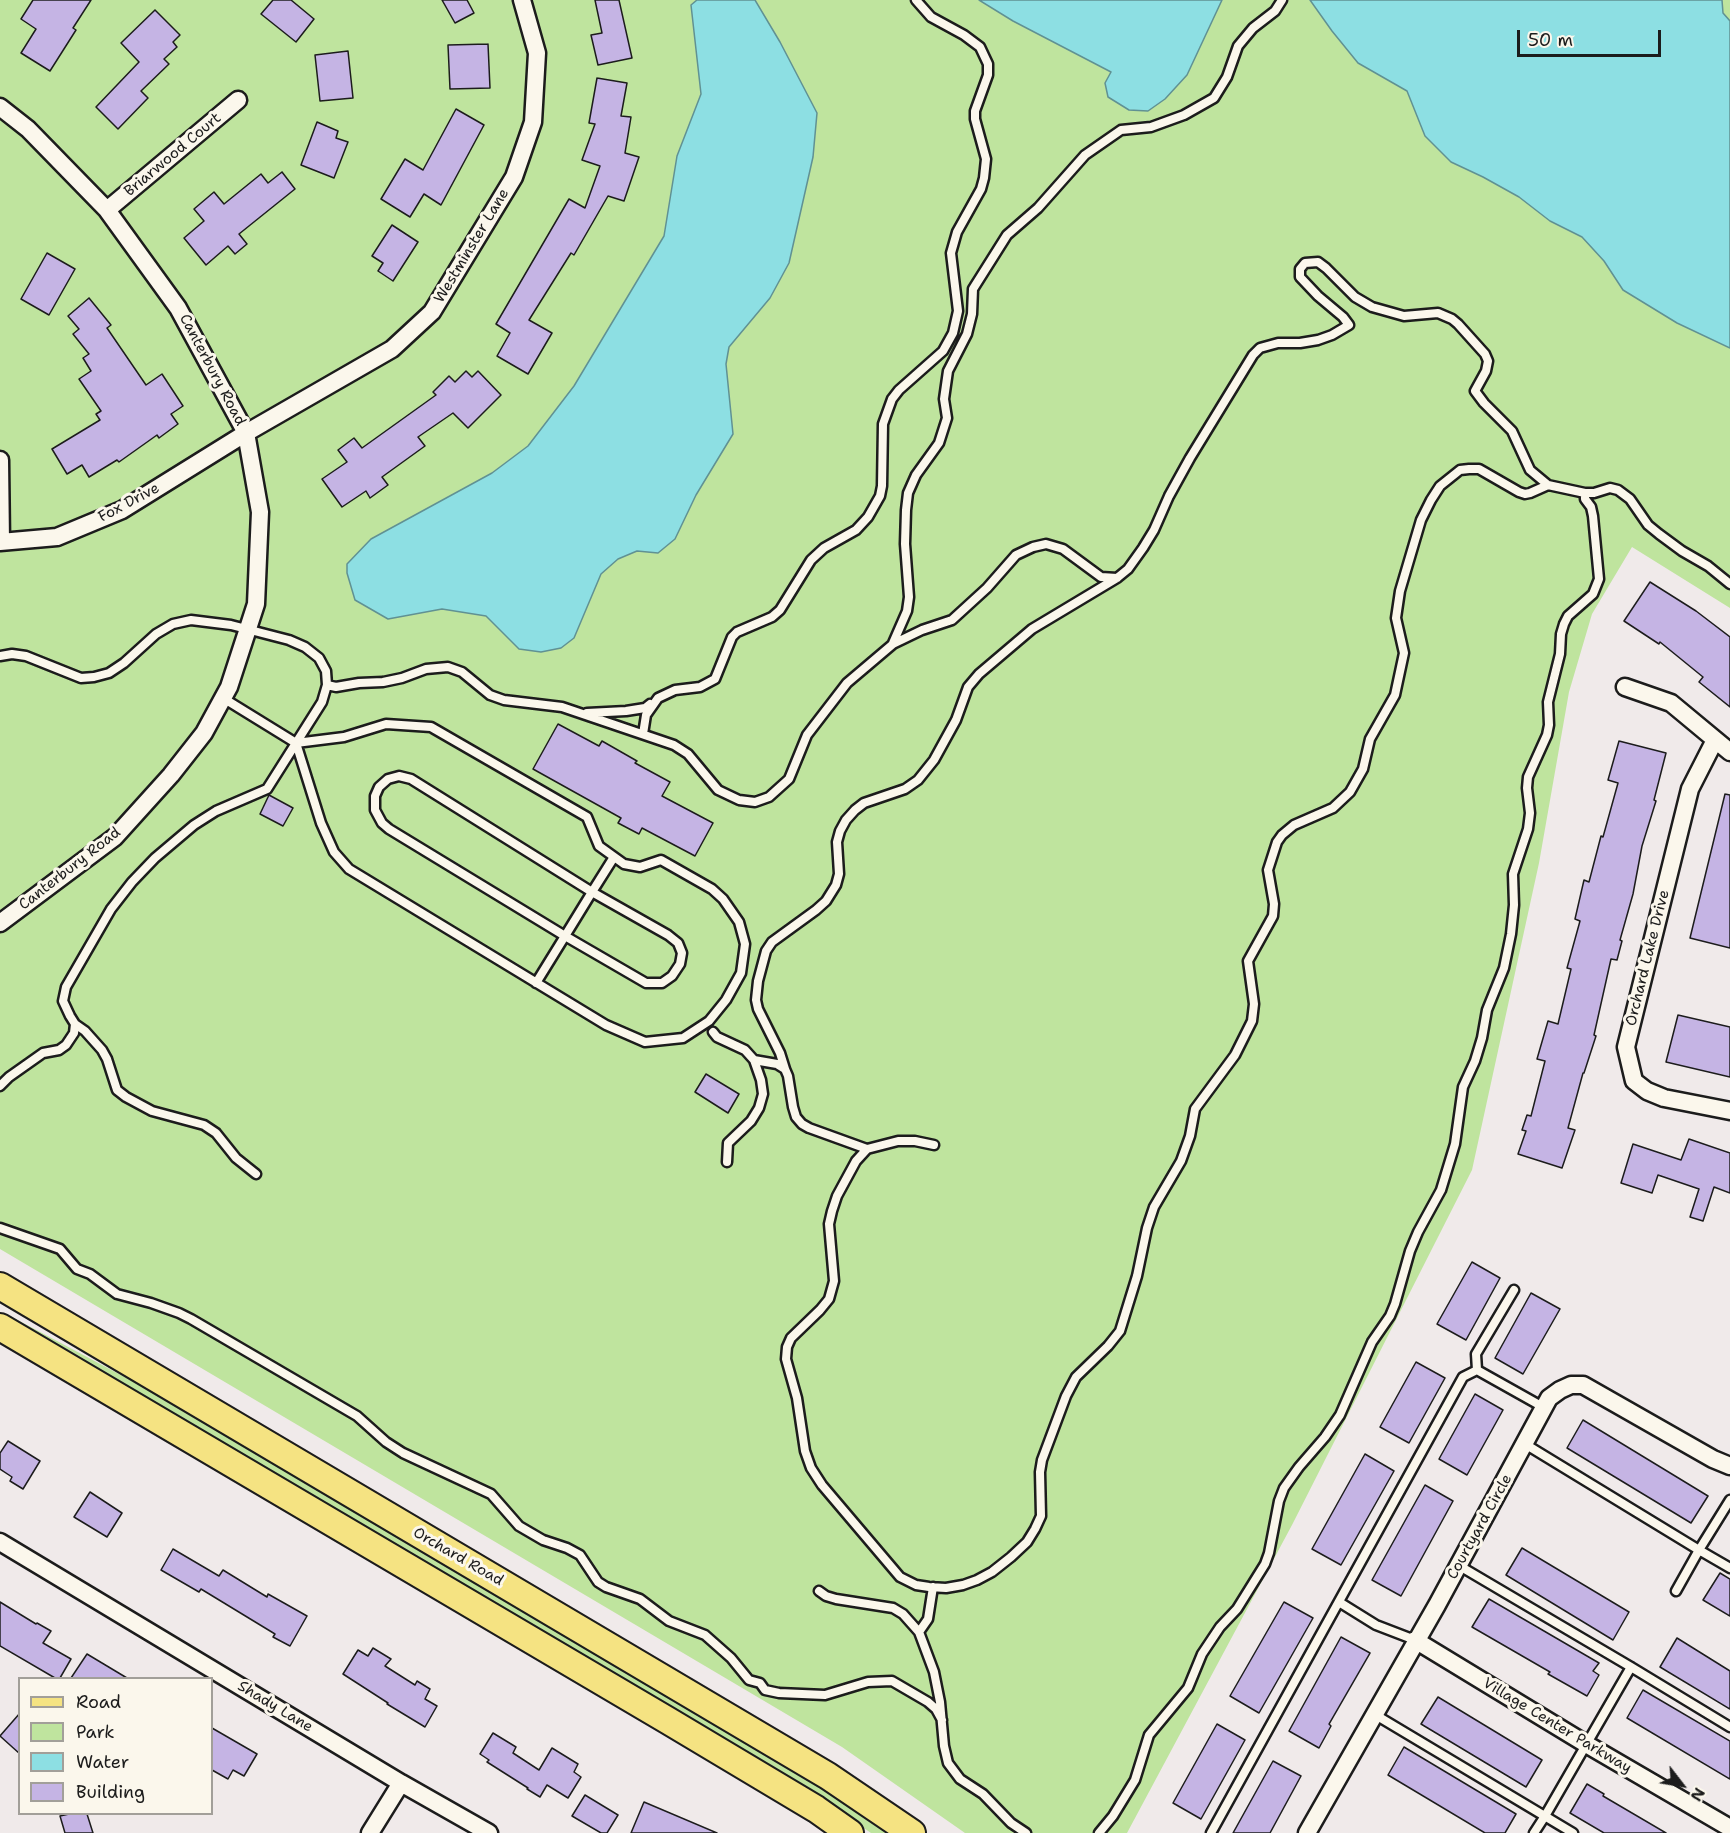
<!DOCTYPE html>
<html>
<head>
<meta charset="utf-8">
<style>
	body { margin:0 }
	#map { position:relative; width:1730px; height:1833px; overflow:hidden; background:#f0eaea; font-family:"Shantell Sans",sans-serif }
	canvas { display:block }
	.legend { position:absolute; left:18px; top:1677px; width:195px; height:138px; box-sizing:border-box; background:#fbf7ec; border:2px solid #a29f99; margin:0; padding:8px 10px; list-style:none; font-size:18px; color:#1c1c1c }
	.legend li { display:flex; align-items:center; gap:12px; height:30px }
	.legend b { width:30px; border:2px solid #a29f99 }
	.north { position:absolute; left:1652px; top:1755px; width:60px; height:60px; -webkit-text-stroke:4px #fbf7ec; paint-order:stroke; rotate:121deg; font-size:16px; font-weight:700; line-height:24px; text-align:center; color:#1c1c1c }
	.north::after { content:''; display:block; margin:auto; width:21px; height:27px; background:#1c1c1c; clip-path:polygon(50% 0,100% 100%,50% 72%,0 100%) }
	.scale { position:absolute; left:1517px; top:30px; width:144px; height:27px; box-sizing:border-box; border:3px solid #1c1c1c; border-top:0; padding-left:8px; font-size:18px; line-height:21px; white-space:nowrap; color:#1c1c1c; -webkit-text-stroke:4px #fbf7ec; paint-order:stroke }
</style>
</head>
<body>
<div id="map">
<canvas width="1730" height="1833"></canvas>
<ul class="legend">
<li><b style="height:8px;background:#f5e382"></b>Road</li>
<li><b style="height:16px;background:#bfe49e"></b>Park</li>
<li><b style="height:16px;background:#8ddfe3"></b>Water</li>
<li><b style="height:16px;background:#c5b4e4"></b>Building</li>
</ul>
<div class="north">N</div>
<div class="scale">50 m</div>
</div>
<script>
const ctx = document.querySelector('canvas').getContext('2d');
ctx.lineJoin = 'round';
function fillPath(path, color) { ctx.fillStyle = color; ctx.fill(path, 'evenodd'); }
const toPath = rows => new Path2D(rows.map(r => 'M' + r).join(''));
function trace(path, color, width, dash) { ctx.strokeStyle = color; ctx.lineWidth = width; ctx.lineCap = dash ? 'butt' : 'round'; ctx.setLineDash(dash || []); ctx.stroke(path); }
function label(font, color, halo, rows, align = 'center') {
  ctx.font = font + ' "Shantell Sans",sans-serif'; ctx.lineWidth = 6; ctx.setLineDash([]); ctx.textBaseline = 'middle'; ctx.strokeStyle = halo; ctx.fillStyle = color; for (const [text, x, y, turn = 0] of rows) {
    ctx.save(); ctx.translate(x, y); ctx.rotate((+turn || 0) * Math.PI / 180); ctx.textAlign = isNaN(turn) ? turn : align; if (halo) ctx.strokeText(text, 0, 0); ctx.fillText(text, 0, 0); ctx.restore();
  }
}
const green = toPath([
	[0,0,1730,0,1730,608,1632,547,1592,614,1569,692,1539,863,1472,1170,1292,1525,1127,1833,965,1833,842,1747,0,1249],
	[12,1317,179,1406,796,1770,892,1833,871,1833,855,1822,11,1320]
]);
const water = toPath([
	[697,0,755,0,780,42,817,113,813,157,789,263,770,298,729,347,726,364,733,434,696,495,675,539,658,553,637,551,618,559,601,574,574,638,561,648,541,652,519,649,486,616,442,609,388,619,355,600,347,573,347,564,371,539,492,473,528,446,574,386,664,236,677,156,701,94,691,5,697,0],
	[979,0,1222,0,1187,75,1165,99,1148,111,1129,110,1108,97,1105,83,1111,72,1013,21,979,0],
	[1310,0,1722,0,1723,13,1730,21,1730,348,1677,323,1623,290,1604,261,1582,237,1550,221,1519,197,1483,177,1451,162,1425,136,1407,91,1358,63,1332,31,1310,0]
]);
const building = toPath([
	[33,0,91,0,73,28,76,30,50,71,21,53,36,29,21,19,33,0],
	[273,0,291,0,314,19,296,42,261,14,273,0],
	[442,0,467,0,474,13,455,23,442,0],
	[595,0,619,0,632,58,598,65,591,35,602,33,595,0],
	[155,10,180,35,173,42,177,47,164,59,169,64,141,91,148,98,118,129,96,107,139,62,121,43,155,10],
	[488,44,490,88,450,89,448,45,488,44],
	[348,51,353,98,320,101,315,55,348,51],
	[597,78,627,83,621,116,631,117,625,153,639,157,624,201,608,196,574,255,571,253,529,320,552,333,528,374,497,356,510,333,496,324,569,199,585,208,600,166,582,160,595,124,589,123,597,78],
	[456,109,484,125,441,205,424,194,410,217,381,199,405,159,423,170,456,109],
	[317,122,338,131,336,138,348,142,334,178,301,165,317,122],
	[282,172,295,189,239,234,247,244,235,254,228,246,206,265,184,238,204,221,194,209,214,192,224,204,261,174,268,183,282,172],
	[392,225,418,242,393,281,378,271,383,263,372,256,392,225],
	[47,253,75,269,49,315,21,299,47,253],
	[89,298,111,325,107,328,146,385,162,374,183,406,171,414,178,424,159,438,157,435,119,462,117,460,89,477,82,465,67,474,52,449,100,420,96,414,101,411,79,379,91,371,83,358,89,354,73,334,79,329,68,316,89,298],
	[466,371,472,377,478,371,501,395,468,428,453,413,418,437,425,446,382,477,388,485,370,498,366,491,342,507,322,479,347,462,338,450,354,438,362,448,436,395,433,392,449,376,455,382,466,371],
	[1650,582,1696,611,1730,637,1730,707,1699,682,1703,677,1660,642,1659,644,1624,621,1650,582],
	[558,724,599,746,602,741,637,761,635,763,670,782,662,796,713,823,695,856,642,828,639,834,618,823,621,818,533,769,558,724],
	[1619,741,1666,753,1654,800,1656,801,1642,846,1633,894,1620,940,1622,941,1617,960,1611,959,1594,1035,1596,1036,1584,1073,1583,1073,1568,1128,1575,1130,1562,1168,1518,1154,1526,1131,1522,1130,1527,1115,1531,1116,1545,1061,1537,1059,1548,1021,1558,1024,1571,969,1567,968,1580,921,1575,919,1584,880,1589,882,1601,836,1603,837,1618,783,1608,780,1619,741],
	[1725,794,1730,795,1730,948,1690,938,1725,794],
	[269,795,293,808,283,826,260,814,269,795],
	[1678,1015,1730,1027,1730,1077,1666,1062,1678,1015],
	[706,1074,739,1094,728,1113,695,1092,706,1074],
	[1689,1139,1730,1153,1730,1193,1714,1187,1703,1221,1690,1217,1699,1189,1658,1175,1652,1193,1621,1183,1633,1144,1681,1160,1689,1139],
	[1472,1262,1500,1278,1466,1340,1437,1324,1472,1262],
	[1531,1293,1560,1309,1523,1374,1495,1358,1531,1293],
	[1416,1362,1445,1378,1409,1443,1380,1427,1416,1362],
	[1475,1394,1503,1410,1467,1475,1439,1459,1475,1394],
	[1583,1420,1708,1496,1691,1523,1567,1448,1583,1420],
	[8,1441,40,1461,23,1489,10,1481,12,1477,0,1469,0,1453,8,1441],
	[1365,1454,1394,1471,1341,1565,1312,1549,1365,1454],
	[1425,1485,1453,1501,1401,1596,1372,1580,1425,1485],
	[90,1492,122,1513,107,1537,74,1517,90,1492],
	[1522,1548,1629,1612,1613,1640,1506,1575,1522,1548],
	[173,1549,219,1576,223,1570,267,1597,268,1594,307,1616,290,1646,273,1637,275,1634,201,1589,199,1592,161,1570,173,1549],
	[1720,1573,1730,1579,1730,1616,1703,1600,1720,1573],
	[1489,1599,1599,1663,1593,1671,1599,1675,1587,1696,1548,1674,1550,1672,1472,1627,1489,1599],
	[0,1602,36,1624,37,1623,51,1631,43,1643,71,1659,60,1678,55,1678,0,1646,0,1602],
	[1284,1602,1313,1618,1259,1713,1230,1696,1284,1602],
	[1341,1637,1370,1653,1329,1724,1331,1726,1319,1748,1289,1731,1341,1637],
	[1677,1638,1730,1671,1730,1709,1660,1667,1677,1638],
	[373,1648,391,1659,385,1666,415,1685,417,1681,430,1689,425,1699,437,1706,425,1727,387,1704,388,1703,343,1674,358,1650,368,1656,373,1648],
	[87,1654,127,1678,71,1678,87,1654],
	[1643,1690,1730,1741,1730,1779,1627,1718,1643,1690],
	[1438,1697,1542,1760,1526,1787,1421,1724,1438,1697],
	[20,1713,20,1754,0,1736,20,1713],
	[1217,1724,1245,1740,1201,1819,1173,1803,1217,1724],
	[212,1728,257,1754,244,1776,233,1770,228,1779,212,1770,212,1728],
	[493,1733,516,1747,513,1753,539,1770,552,1748,578,1764,574,1772,581,1777,568,1798,547,1785,540,1797,527,1789,528,1788,487,1762,489,1760,480,1754,493,1733],
	[1404,1747,1516,1814,1505,1833,1485,1833,1388,1775,1404,1747],
	[1273,1761,1301,1776,1270,1833,1233,1833,1273,1761],
	[1587,1784,1604,1794,1603,1796,1666,1833,1604,1833,1570,1813,1587,1784],
	[585,1795,618,1815,607,1833,601,1833,572,1816,585,1795],
	[644,1802,717,1833,631,1833,644,1802],
	[69,1814,87,1814,93,1833,65,1833,60,1816,69,1814]
]);
const lane = toPath([
	[893,643,907,611,909,597,905,544,906,510,908,493,916,475,939,443,947,418,944,399,948,371,967,334,972,314,973,289,1007,235,1038,208,1085,155,1121,130,1151,127,1184,115,1214,98,1227,77,1238,46,1253,28,1275,11,1282,0],
	[0,656,12,654,26,656,81,678,94,677,109,673,124,663,156,634,173,624,191,620,231,625,289,640,305,647,319,658,326,671,327,685,322,702,267,789,216,811,194,825,155,858,132,882,111,909,66,987,63,1001,70,1016,75,1024],
	[327,685,336,687,359,683,383,682,402,678,426,669,448,667,462,672,490,695,504,700,562,707,674,745,688,754,718,790,739,800,755,802,769,797,789,779,807,735,847,683,893,644,922,630,952,620,987,588,1016,555,1033,547,1046,544,1063,549,1101,577,1117,578],
	[223,698,296,743,344,737,386,724,431,727,587,817,599,846,624,864,640,867,661,860,712,889,723,899,739,922,745,944,741,973,726,1000,709,1021,683,1038,645,1042,606,1025,349,869,334,852,321,823,296,743],
	[587,713,626,711,645,708,650,704],
	[643,734,646,715,658,698,675,690,700,687,715,679,732,637,737,632,772,617,780,610,811,560,824,548,856,530,868,517,880,496,882,486,883,424,892,399,899,390,943,351,953,333,958,311,951,253,957,232,981,189,984,178,986,159,975,119,975,111,988,75,988,64,980,47,964,35,931,17,916,0],
	[536,983,565,936,646,983,662,983,672,976,680,964,682,953,678,943,668,935,592,892,411,779,399,776,388,779,379,787,375,796,375,810,382,823,389,829,565,936,592,892,614,857],
	[713,1032,717,1037,745,1050,754,1060],
	[785,1069,780,1053,758,1009,756,1000,758,981,766,951,772,942,816,910,826,901,836,885,839,874,837,842,840,831,846,820,855,810,864,803,905,789,918,780,934,760,956,720,968,687,979,674,1032,629,1117,578,1128,569,1143,548,1154,530,1169,496,1190,458,1253,355,1260,348,1278,343,1300,343,1318,340,1332,335,1349,325,1343,317,1318,296,1300,277,1300,269,1305,263,1318,262,1326,268,1355,297,1372,307,1404,316,1438,313,1452,319,1458,324,1485,354,1488,361,1486,371,1475,391,1484,403,1512,431,1530,470,1548,485],
	[0,1086,9,1077,43,1053,59,1050,66,1045,74,1033,75,1024,85,1031,102,1050,107,1059,117,1090,126,1097,152,1111,204,1125,216,1133,236,1158,256,1174],
	[867,1149,856,1161,837,1196,832,1211,829,1224,834,1281,829,1299,820,1310,791,1338,787,1347,786,1359,797,1398,805,1451,811,1468,822,1485,900,1577,916,1585,929,1587,946,1588,963,1585,977,1580,992,1572,1011,1557,1027,1542,1035,1529,1041,1516,1040,1472,1042,1460,1066,1396,1076,1377,1108,1346,1120,1331,1137,1276,1147,1228,1154,1207,1181,1161,1190,1136,1195,1109,1235,1055,1252,1021,1254,1004,1248,961,1273,916,1274,904,1268,870,1277,842,1282,835,1294,825,1333,808,1350,792,1363,769,1370,739,1395,695,1404,653,1396,618,1400,591,1421,520,1431,500,1440,486,1460,470,1469,469,1479,469,1486,473,1519,492,1525,494,1530,493,1548,485,1585,493,1594,493,1610,488,1618,490,1630,499,1648,525,1659,534,1682,551,1708,566,1730,584],
	[727,1162,728,1143,751,1121,759,1108,763,1094,761,1080,754,1060,777,1064,785,1069,788,1076,793,1107,796,1117,802,1124,809,1128,867,1149,898,1141,915,1141,934,1145],
	[0,1228,60,1249,77,1269,90,1274,117,1294,151,1303,179,1313,191,1319,357,1416,386,1442,403,1453,491,1494,519,1526,543,1540,567,1548,580,1555,598,1582,606,1587,640,1599,669,1621,705,1635,731,1658,749,1680,760,1683,765,1690,779,1693,825,1695,868,1682,892,1681,928,1702,936,1709,942,1720],
	[1477,1370,1476,1354,1514,1290],
	[1525,1444,1699,1550,1676,1591],
	[1730,1500,1699,1550,1730,1568],
	[1458,1565,1631,1667,1730,1727],
	[933,1587,928,1619,919,1632,934,1672,940,1702,944,1746,948,1763,960,1779,983,1794,1011,1823,1026,1833],
	[819,1591,826,1596,836,1599,893,1608,903,1614,919,1632],
	[1339,1602,1376,1625,1415,1640],
	[1374,1714,1573,1833],
	[1099,1833,1113,1816,1135,1780,1149,1735,1188,1688,1202,1654,1220,1627,1237,1609,1265,1564,1269,1553,1279,1501,1284,1488,1299,1467,1325,1437,1340,1415,1372,1342,1390,1316,1395,1304,1410,1251,1418,1232,1441,1190,1455,1144,1463,1087,1475,1061,1482,1038,1487,1010,1504,968,1511,934,1514,905,1513,874,1528,829,1530,813,1527,788,1528,777,1547,735,1549,725,1548,702,1560,654,1561,634,1564,624,1568,616,1593,594,1599,579,1593,516,1591,507,1585,499,1585,493],
	[1211,1833,1463,1377,1477,1370,1543,1407],
	[1534,1833,1545,1816,1631,1667]
]);
const street = toPath([
	[0,107,28,129,107,210,178,308,246,433,260,512,256,604,229,687,204,733,171,775,115,837,0,923],
	[107,210,238,100],
	[0,460,1,542],
	[0,542,57,537,122,510,246,433,392,349,432,312,514,177,533,122,537,53,522,0],
	[1625,687,1671,703,1730,752],
	[1715,740,1690,789,1626,1047,1634,1081,1647,1091,1664,1098,1730,1111],
	[0,1542,401,1783,489,1833],
	[1415,1640,1586,1744,1730,1828],
	[370,1833,401,1783],
	[1307,1833,1437,1605,1549,1398,1560,1390,1571,1385,1583,1385,1713,1459,1730,1466]
]);
const primary = toPath([
	[0,1286,828,1776,912,1833],
	[0,1327,667,1720,816,1809,850,1833]
]);
const streetNames = [
	["Briarwood Court",173,155,-40],
	["Westminster Lane",472,246,-59],
	["Canterbury Road",212,370,62],
	["Fox Drive",129,503,-28],
	["Canterbury Road",70,869,-38],
	["Orchard Lake Drive",1648,958,-76],
	["Courtyard Circle",1480,1527,-61],
	["Orchard Road",458,1557,30],
	["Shady Lane",275,1707,31],
	["Village Center Parkway",1557,1726,31]
];
fillPath(green, '#bfe49e');
fillPath(water, '#8ddfe3');
trace(water, '#609193', 1.5);
fillPath(building, '#c5b4e4');
trace(building, '#1c1c1c', 1.5);
trace(lane, '#1c1c1c', 13);
trace(street, '#1c1c1c', 21);
trace(primary, '#1c1c1c', 30);
trace(lane, '#fbf7ec', 8);
trace(street, '#fbf7ec', 16);
trace(primary, '#f5e382', 26);
label('15px', '#1c1c1c', '#fbf7ec', streetNames);
</script>
</body>
</html>
